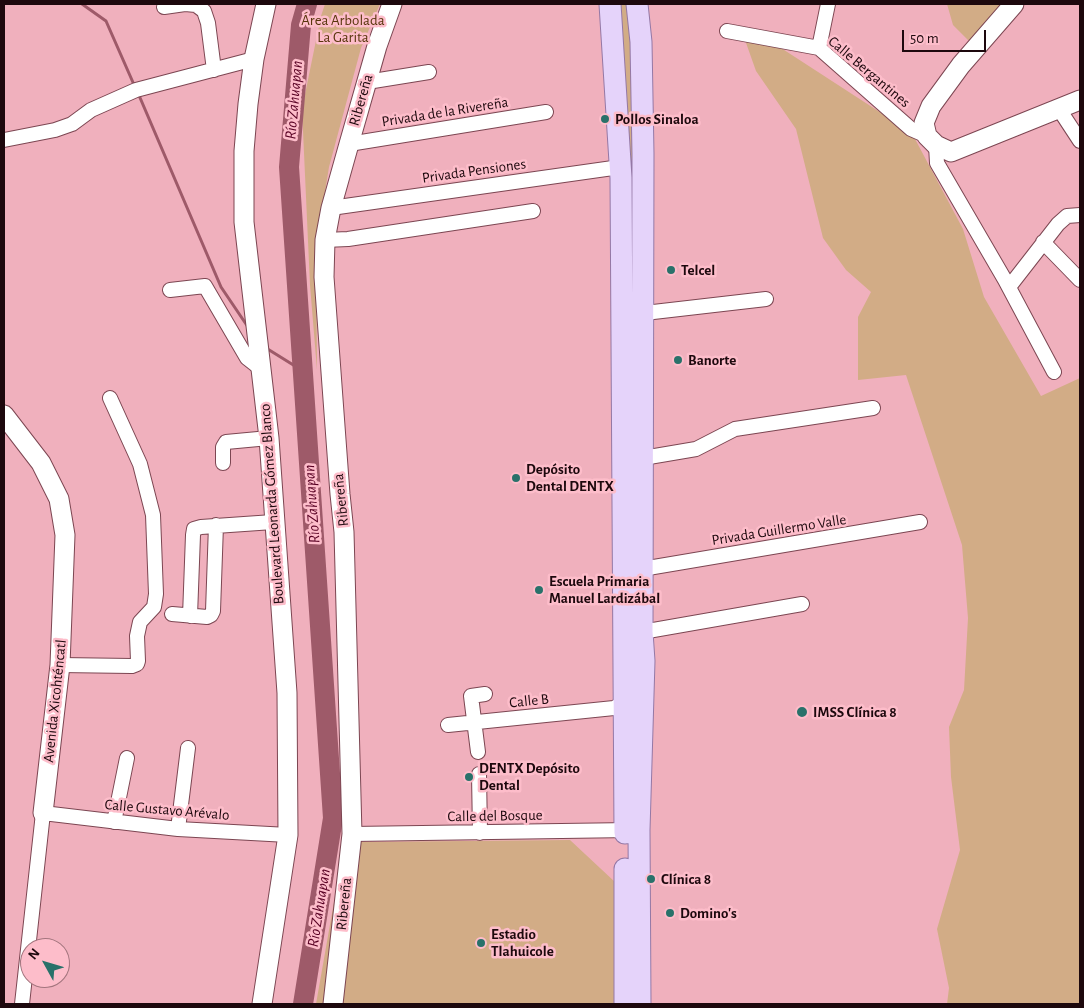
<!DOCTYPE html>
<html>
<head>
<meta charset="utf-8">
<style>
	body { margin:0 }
	#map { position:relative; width:1084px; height:1008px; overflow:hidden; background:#f0b0bd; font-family:"Alegreya Sans",sans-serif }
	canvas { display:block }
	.frame { position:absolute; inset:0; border:5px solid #1d080d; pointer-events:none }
	.north { position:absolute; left:20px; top:938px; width:50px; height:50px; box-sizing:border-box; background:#fdbdca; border:1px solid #a3757e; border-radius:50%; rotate:309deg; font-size:14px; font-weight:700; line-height:20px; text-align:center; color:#1d080d }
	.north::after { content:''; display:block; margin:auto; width:18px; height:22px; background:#29716a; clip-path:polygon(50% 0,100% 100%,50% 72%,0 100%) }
	.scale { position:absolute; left:902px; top:30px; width:84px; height:22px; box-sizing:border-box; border:2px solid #1d080d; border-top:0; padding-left:6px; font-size:15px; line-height:18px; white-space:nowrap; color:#1d080d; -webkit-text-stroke:4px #fdbdca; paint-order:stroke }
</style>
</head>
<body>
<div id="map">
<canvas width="1084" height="1008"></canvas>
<div class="frame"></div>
<div class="north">N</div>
<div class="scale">50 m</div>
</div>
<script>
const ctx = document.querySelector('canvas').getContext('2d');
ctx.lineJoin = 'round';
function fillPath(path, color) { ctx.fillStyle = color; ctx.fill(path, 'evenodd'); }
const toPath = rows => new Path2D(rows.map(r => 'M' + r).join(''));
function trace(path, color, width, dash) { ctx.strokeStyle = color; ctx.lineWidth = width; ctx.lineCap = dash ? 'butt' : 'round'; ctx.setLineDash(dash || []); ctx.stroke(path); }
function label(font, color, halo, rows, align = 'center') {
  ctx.font = font + ' "Alegreya Sans",sans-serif'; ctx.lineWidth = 5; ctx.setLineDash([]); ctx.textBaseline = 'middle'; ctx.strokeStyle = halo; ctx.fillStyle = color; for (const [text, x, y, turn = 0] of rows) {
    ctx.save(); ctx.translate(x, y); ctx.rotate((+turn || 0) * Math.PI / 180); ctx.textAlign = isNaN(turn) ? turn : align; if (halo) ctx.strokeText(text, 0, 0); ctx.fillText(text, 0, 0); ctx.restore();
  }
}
const green = toPath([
	[325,4,380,4,361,48,329,167,316,248,317,370,310,285,302,109,321,16],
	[614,4,628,4,634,35,639,295,626,295],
	[947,4,1010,4,975,41,968,40,953,25],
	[745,40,778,46,892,120,915,139,963,229,984,297,1041,396,1080,378,1080,1004,947,1004,949,988,937,929,960,850,951,777,949,727,964,690,968,618,962,545,906,375,858,380,858,317,871,292,846,270,823,238,796,129,756,71],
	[570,840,615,882,615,1004,340,1004,357,842],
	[344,845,328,1004,316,1004]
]);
const stream = toPath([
	[82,4,106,21,135,87],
	[138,93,221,287,248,327],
	[266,348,303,371]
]);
const river = toPath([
	[303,1004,333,818,289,167,301,25,307,4]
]);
const street = toPath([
	[164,7,185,4,196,5,204,11,208,23,214,70],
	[727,31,819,48,911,129,927,136],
	[819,48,828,4],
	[367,82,429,72],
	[1059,109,1080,141],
	[4,140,55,130,72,124,91,110,136,90,254,59],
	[349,144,546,112],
	[936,145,937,163,1005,280,1054,372],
	[331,208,620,167],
	[325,240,348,239,533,211],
	[1043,242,1080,280],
	[1009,287,1058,224,1067,216,1080,215],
	[170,290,205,286,247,358,261,369],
	[636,314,766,299],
	[643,458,696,449,735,429,873,408],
	[223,463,223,447,226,442,269,438],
	[642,569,920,522],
	[172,614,207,617,211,615,213,611,216,525],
	[190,616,193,535,194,529,201,527,273,522],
	[642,632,802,604],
	[60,665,132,666,137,664,138,661,137,636,140,622,154,607,156,594,153,515,140,464,110,398],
	[448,725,614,708,629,700],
	[478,752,471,696,485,694],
	[479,774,480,833],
	[114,822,127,758],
	[178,829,188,748],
	[352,834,631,830],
	[22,1004,43,813,178,829,288,835]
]);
const secondary = toPath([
	[1014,4,961,65,931,106,924,123,927,136,936,145,951,152,1080,100],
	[4,415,41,463,59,499,65,535,60,665,43,813],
	[262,1004,288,835,287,693,269,438,244,222,244,151,248,104,254,59,266,4],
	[333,1004,352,834,344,532,340,494,324,277,325,240,331,208,349,144,377,46,392,4]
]);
const primary = toPath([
	[610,4,621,178,625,833],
	[637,4,641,42,643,154,642,632,644,661,639,830,640,1004],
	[625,1004,625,869]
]);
const markers = [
	[605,119,5,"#29716a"],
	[671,270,5,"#29716a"],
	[678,360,5,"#29716a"],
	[516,478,5,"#29716a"],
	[539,590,5,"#29716a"],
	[802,712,6,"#29716a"],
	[469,777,5,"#29716a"],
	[651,879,5,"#29716a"],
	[670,913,5,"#29716a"],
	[481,943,5,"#29716a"]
];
const parkNames = [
	["Área Arbolada",343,20],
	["La Garita",343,37]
];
const streetNames = [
	["Calle Bergantines",869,72,40],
	["Ribereña",361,100,-74],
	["Privada de la Rivereña",445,112,-9],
	["Privada Pensiones",474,171,-8],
	["Ribereña",341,500,-96],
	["Boulevard Leonarda Gómez Blanco",272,504,-94],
	["Privada Guillermo Valle",779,530,-9],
	["Avenida Xicohténcatl",55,701,-84],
	["Calle B",529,701,-6],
	["Calle Gustavo Arévalo",167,810,5],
	["Calle del Bosque",495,816,-1],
	["Ribereña",344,904,-84]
];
const poiNames = [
	["Pollos Sinaloa",615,119],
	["Telcel",681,270],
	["Banorte",688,360],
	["Depósito",526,469],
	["Dental DENTX",526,486],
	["Escuela Primaria",549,581],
	["Manuel Lardizábal",549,598],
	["IMSS Clínica 8",813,712],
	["DENTX Depósito",479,768],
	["Dental",479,785],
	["Clínica 8",661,879],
	["Domino's",680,913],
	["Estadio",491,934],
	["Tlahuicole",491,951]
];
const waterNames = [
	["Río Zahuapan",294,100,-85],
	["Río Zahuapan",312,504,-94],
	["Río Zahuapan",319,908,-81]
];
fillPath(green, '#d2ac86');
trace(stream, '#9e5a69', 3);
trace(river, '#9e5a69', 20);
trace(street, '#7c4652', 16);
trace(secondary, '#7c4652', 21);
trace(primary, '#9478a5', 23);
trace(street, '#fff', 14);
trace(secondary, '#fff', 19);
trace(primary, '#e5d3fa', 21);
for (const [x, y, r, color] of markers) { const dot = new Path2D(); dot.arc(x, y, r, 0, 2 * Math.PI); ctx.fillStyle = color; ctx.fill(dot); trace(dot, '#fdbdca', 2); }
label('15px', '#58350c', '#fdbdca', parkNames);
label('15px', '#1d080d', '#fdbdca', streetNames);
label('bold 15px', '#1d080d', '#fdbdca', poiNames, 'left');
label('italic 16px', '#580023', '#fdbdca', waterNames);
</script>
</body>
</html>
